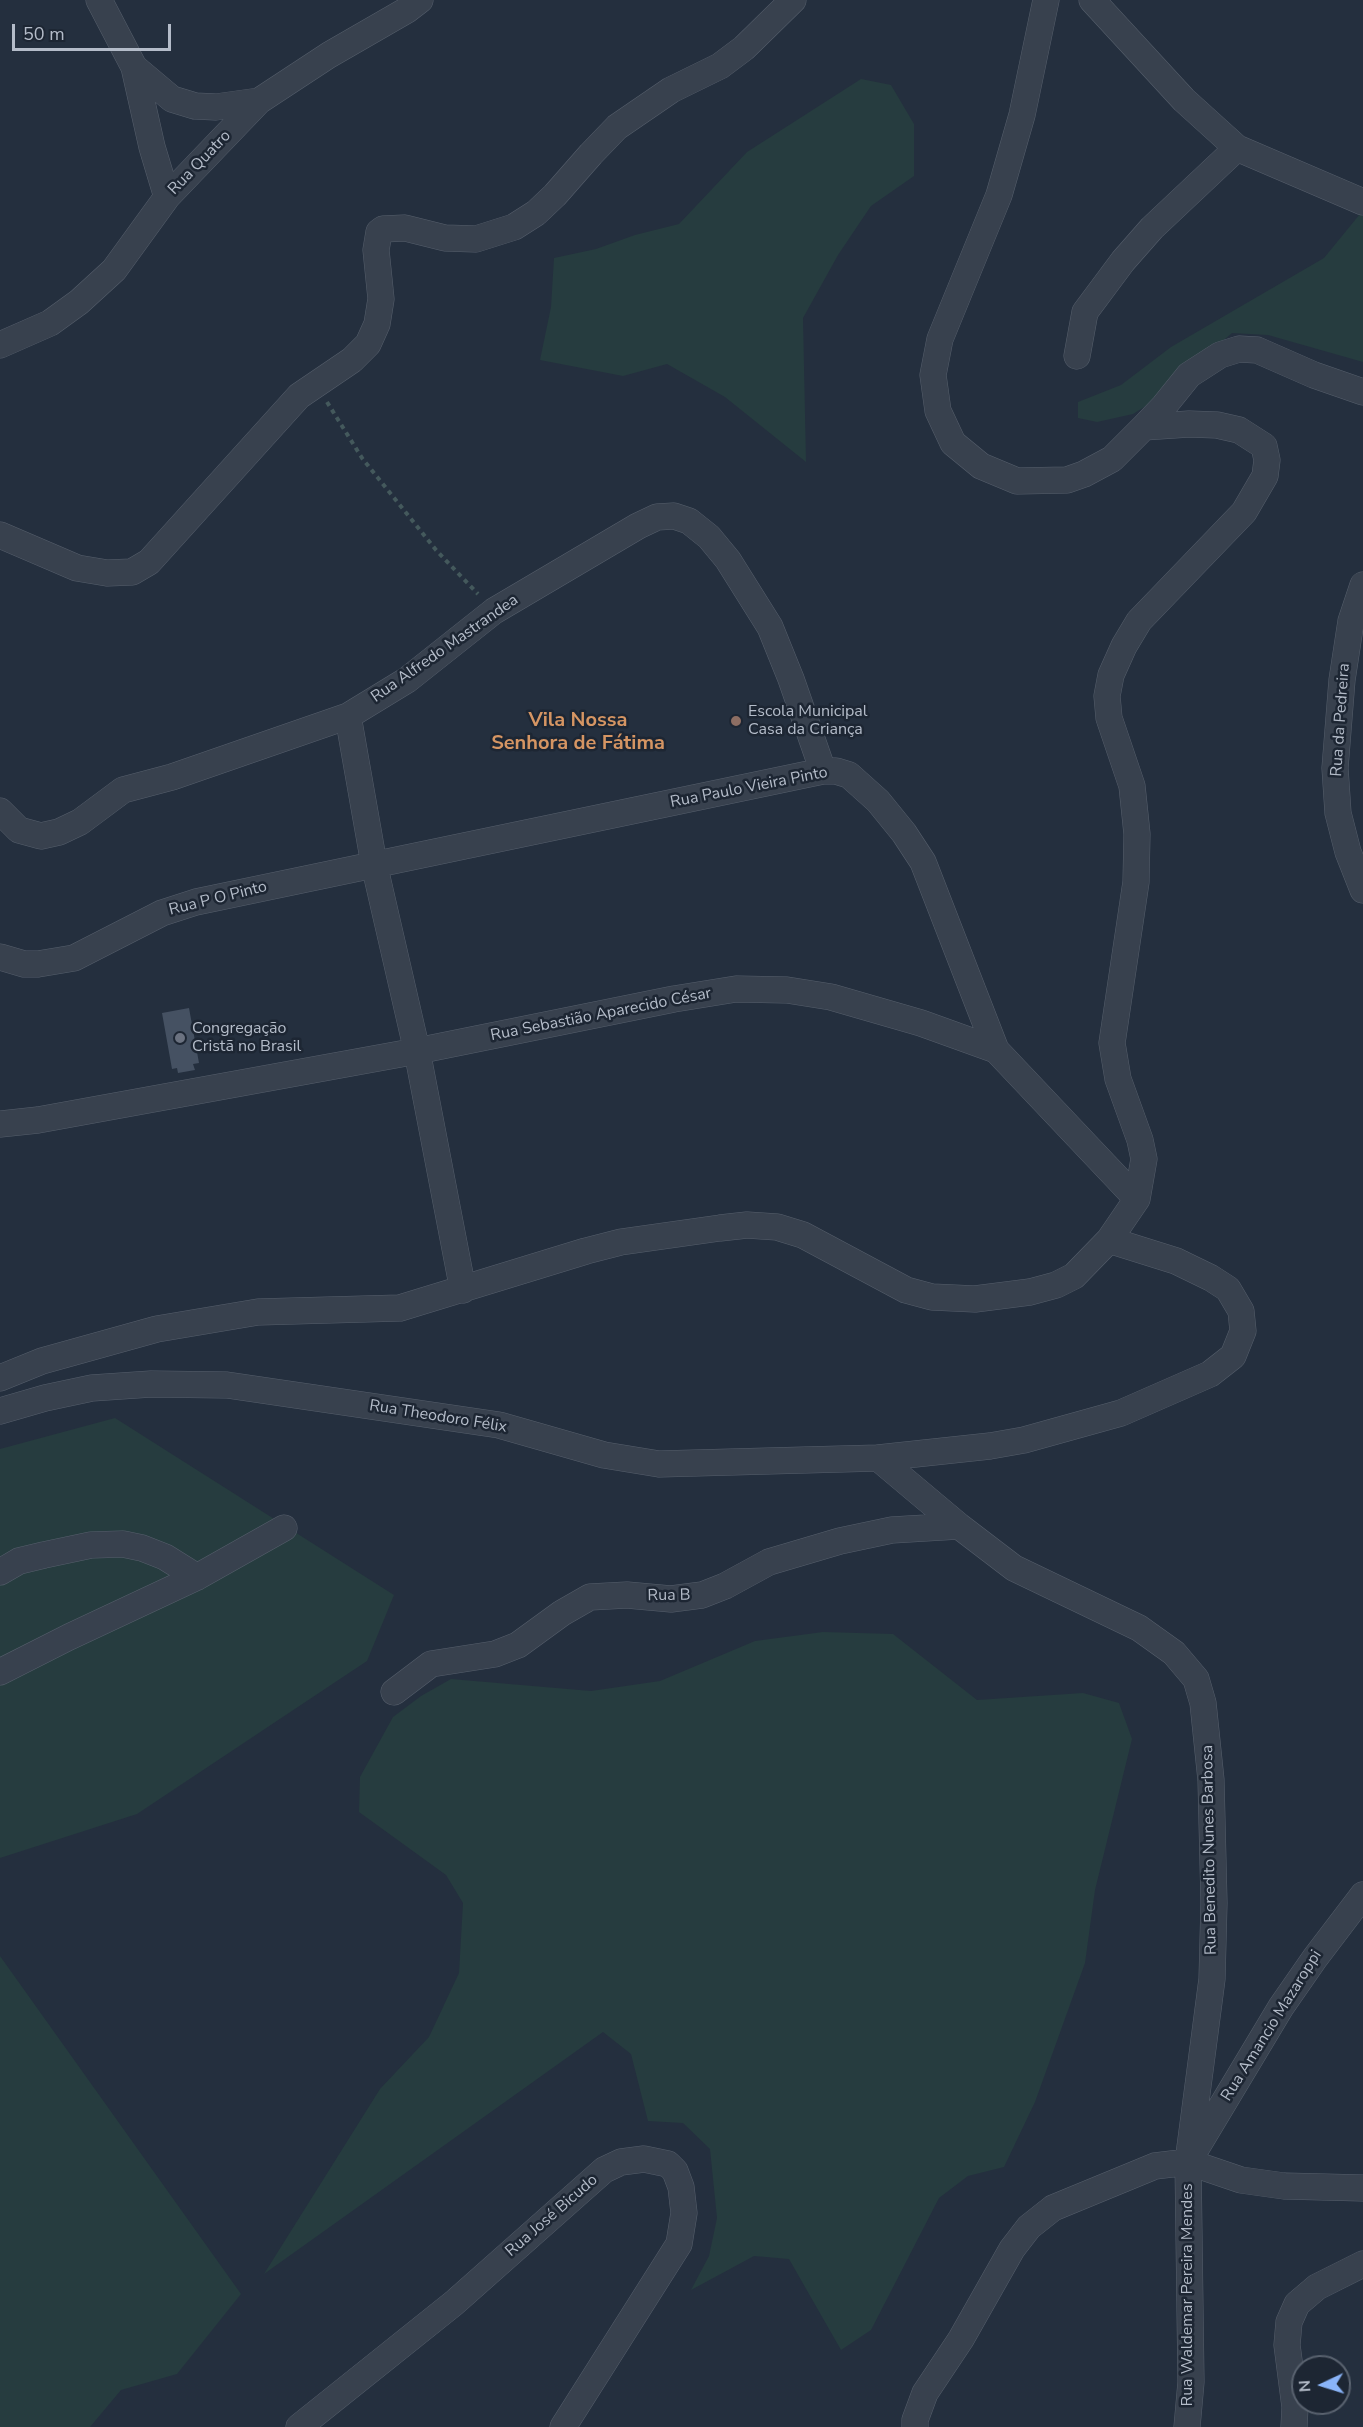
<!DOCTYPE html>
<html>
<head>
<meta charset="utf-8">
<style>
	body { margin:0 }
	#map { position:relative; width:1363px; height:2427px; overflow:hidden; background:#242f3e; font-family:"Nunito Sans",sans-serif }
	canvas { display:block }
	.north { position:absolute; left:1291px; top:2355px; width:60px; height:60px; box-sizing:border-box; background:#1d2633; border:2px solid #59626f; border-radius:50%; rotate:266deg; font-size:16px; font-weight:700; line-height:24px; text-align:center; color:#b4bcc9 }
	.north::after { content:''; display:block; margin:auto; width:21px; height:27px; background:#8ab4f8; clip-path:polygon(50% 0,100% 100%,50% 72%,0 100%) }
	.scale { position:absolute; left:12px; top:24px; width:159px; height:27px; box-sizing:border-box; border:3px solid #b4bcc9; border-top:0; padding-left:8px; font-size:18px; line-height:21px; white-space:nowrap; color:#b4bcc9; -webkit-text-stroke:4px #1d2633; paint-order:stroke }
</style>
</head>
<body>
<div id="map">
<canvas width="1363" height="2427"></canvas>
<div class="north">N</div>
<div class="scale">50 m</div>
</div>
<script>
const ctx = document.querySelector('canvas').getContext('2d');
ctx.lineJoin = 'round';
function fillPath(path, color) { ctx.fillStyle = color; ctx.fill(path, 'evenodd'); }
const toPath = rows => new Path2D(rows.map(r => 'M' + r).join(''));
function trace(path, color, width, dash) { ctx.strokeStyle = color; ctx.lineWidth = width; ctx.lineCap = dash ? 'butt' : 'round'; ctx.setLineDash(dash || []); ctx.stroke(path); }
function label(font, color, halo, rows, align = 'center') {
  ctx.font = font + ' "Nunito Sans",sans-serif'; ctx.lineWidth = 5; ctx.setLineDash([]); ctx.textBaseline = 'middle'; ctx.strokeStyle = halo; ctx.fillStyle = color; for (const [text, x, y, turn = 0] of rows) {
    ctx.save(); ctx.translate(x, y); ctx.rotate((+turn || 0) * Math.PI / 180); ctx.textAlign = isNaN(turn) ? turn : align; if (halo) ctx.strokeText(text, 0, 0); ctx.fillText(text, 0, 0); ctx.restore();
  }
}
const green = toPath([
	[861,79,891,85,914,124,914,176,871,206,838,255,803,318,806,462,725,397,667,364,623,376,540,360,551,307,554,258,596,249,635,235,679,224,747,152],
	[1360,214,1363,216,1363,362,1268,335,1232,333,1149,404,1133,414,1097,422,1078,418,1078,402,1121,385,1171,347,1324,258],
	[115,1418,394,1595,367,1661,137,1814,0,1858,0,1449],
	[823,1632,893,1634,977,1700,1083,1693,1119,1703,1132,1739,1095,1890,1085,1963,1035,2102,1004,2167,968,2176,939,2198,871,2330,841,2350,789,2259,754,2256,691,2290,709,2256,717,2218,710,2149,683,2123,648,2121,631,2054,603,2032,264,2274,380,2089,429,2037,459,1973,463,1903,446,1875,359,1812,360,1777,393,1717,421,1696,451,1679,591,1691,660,1681,755,1641],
	[0,1956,241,2294,177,2374,121,2390,90,2427,0,2427]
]);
const building = toPath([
	[189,1008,199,1063,193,1064,195,1070,178,1073,177,1068,172,1069,162,1013]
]);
const path = toPath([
	[327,402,362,458,436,550,478,594]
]);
const minor = toPath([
	[99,0,134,67,152,147,167,197],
	[1092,0,1184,100,1237,148,1363,202],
	[134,67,172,99,195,106,216,107,259,101],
	[0,345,50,323,79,302,114,270,167,197,259,101,329,55,407,10,420,0],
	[1077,356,1085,312,1123,261,1152,228,1237,148],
	[1144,427,1164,406,1189,375,1220,355,1239,349,1257,350,1314,375,1363,392],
	[0,535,77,568,107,573,132,572,149,562,299,396,352,360,368,344,377,324,381,299,376,250,379,232,383,229,405,228,445,238,476,239,514,227,536,213,555,195,591,154,617,127,671,90,720,66,744,48,793,0],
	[1363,585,1351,621,1342,680,1335,768,1338,813,1348,852,1363,890],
	[348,716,374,864,417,1051,463,1290],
	[0,811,19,830,41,836,59,832,80,822,123,790,172,777,348,716,407,680,494,611,638,526,657,517,674,516,689,521,709,537,728,560,770,627,791,679,823,771],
	[0,957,24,964,38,964,74,958,162,913,196,902,823,771,836,771,849,775,878,801,904,833,923,862,996,1050],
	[0,1124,38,1120,417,1051,674,999,736,989,787,990,831,997,921,1023,996,1050,1137,1199],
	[0,1378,42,1361,157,1329,258,1312,400,1308,586,1251,621,1242,720,1228,747,1225,777,1227,803,1235,906,1290,932,1297,975,1299,1030,1292,1056,1285,1074,1276,1109,1240,1137,1199,1144,1159,1140,1140,1118,1079,1112,1043,1136,882,1137,834,1132,786,1109,718,1107,696,1111,675,1124,646,1139,621,1244,512,1265,476,1267,460,1264,446,1239,430,1217,425,1189,424,1144,427,1112,459,1084,474,1067,480,1017,481,981,466,953,443,938,411,933,375,940,339,999,195,1022,115,1046,0],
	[0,1411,45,1398,92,1388,151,1384,227,1385,499,1425,604,1455,659,1464,878,1458,959,1526,1014,1568,1139,1628,1174,1653,1196,1679,1203,1703,1211,1780,1214,1903,1212,1979,1188,2162,1191,2382,1187,2427],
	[878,1458,990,1446,1024,1440,1121,1413,1210,1374,1233,1356,1243,1331,1241,1311,1228,1289,1211,1278,1176,1261,1109,1240],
	[0,1572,19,1561,44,1555,91,1545,123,1544,142,1548,165,1557,197,1577],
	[0,1672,69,1637,197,1577,284,1528],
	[394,1692,431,1664,495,1654,518,1645,562,1613,590,1597,627,1595,671,1599,702,1595,725,1586,769,1562,840,1541,892,1530,959,1526],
	[1194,2152,1281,2007,1315,1958,1363,1895],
	[299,2427,454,2303,604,2170,621,2162,644,2159,668,2164,675,2171,681,2187,684,2213,679,2244,563,2427],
	[915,2427,915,2420,925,2393,961,2339,1012,2249,1029,2227,1053,2208,1155,2166,1188,2162,1241,2180,1284,2186,1363,2188],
	[1294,2427,1295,2407,1287,2345,1289,2322,1297,2304,1317,2287,1363,2264]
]);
const markers = [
	[736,721,6,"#8d6e63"],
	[180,1038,6,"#6b7280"]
];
const streetNames = [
	["Rua Quatro",200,163,-46],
	["Rua Alfredo Mastrandea",445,649,-35],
	["Rua da Pedreira",1341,720,-86],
	["Rua Paulo Vieira Pinto",749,788,-11],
	["Rua P O Pinto",218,899,-14],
	["Rua Sebastião Aparecido César",601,1015,-11],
	["Rua Theodoro Félix",438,1417,9],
	["Rua B",669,1596,-1],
	["Rua Benedito Nunes Barbosa",1210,1850,-91],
	["Rua Amancio Mazaroppi",1272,2026,-58],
	["Rua José Bicudo",552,2216,-41],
	["Rua Waldemar Pereira Mendes",1188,2295,-90]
];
const poiNames = [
	["Escola Municipal",748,712],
	["Casa da Criança",748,730],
	["Congregação",192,1029],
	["Cristã no Brasil",192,1047]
];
const quarterNames = [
	["Vila Nossa",578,721],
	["Senhora de Fátima",578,744]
];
fillPath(green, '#263c3f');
fillPath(building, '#455162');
trace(minor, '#565f6c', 27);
trace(path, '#44595c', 4, [4.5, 4.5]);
trace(minor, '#38414e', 26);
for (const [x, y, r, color] of markers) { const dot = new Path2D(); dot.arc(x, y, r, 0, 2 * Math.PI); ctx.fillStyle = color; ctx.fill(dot); trace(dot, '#1d2633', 2); }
label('16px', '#b4bcc9', '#1d2633', streetNames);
label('16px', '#b4bcc9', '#1d2633', poiNames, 'left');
label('bold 20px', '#d59563', '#1d2633', quarterNames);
</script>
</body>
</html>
